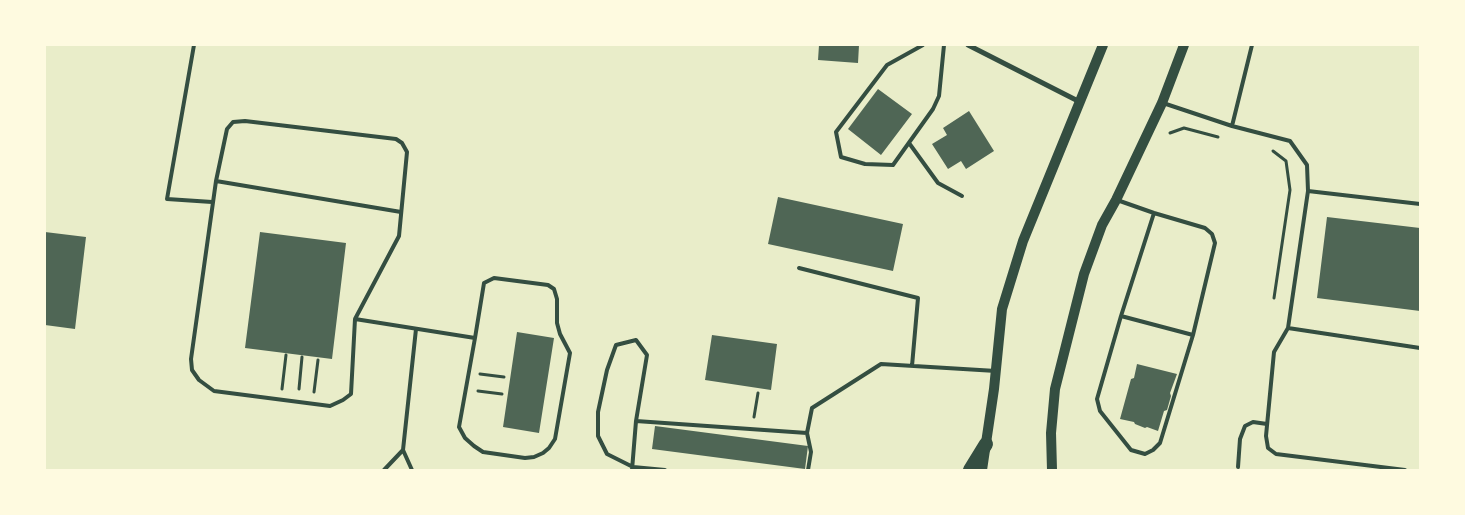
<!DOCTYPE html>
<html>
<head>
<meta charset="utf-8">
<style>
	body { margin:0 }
	#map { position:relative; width:1465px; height:515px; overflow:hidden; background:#e9edc9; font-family:"Varela Round",sans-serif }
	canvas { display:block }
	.frame { position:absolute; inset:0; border:46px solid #fefae0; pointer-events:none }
</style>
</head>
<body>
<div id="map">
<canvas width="1465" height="515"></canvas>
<div class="frame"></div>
</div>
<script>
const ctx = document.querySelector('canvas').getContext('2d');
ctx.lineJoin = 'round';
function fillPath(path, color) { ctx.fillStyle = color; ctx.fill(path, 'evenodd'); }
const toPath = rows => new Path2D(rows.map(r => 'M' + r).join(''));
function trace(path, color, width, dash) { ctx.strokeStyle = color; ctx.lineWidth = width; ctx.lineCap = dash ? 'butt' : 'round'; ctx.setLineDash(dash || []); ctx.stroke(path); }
const building = toPath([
	[819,45,859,45,858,63,818,60],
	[878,89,912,114,881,155,848,129],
	[969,111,994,151,966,169,961,161,948,169,932,144,947,135,943,128],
	[778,197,903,224,893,271,768,244],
	[1327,217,1420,228,1420,311,1317,298],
	[45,232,86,237,75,329,45,325],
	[260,232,346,243,332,359,245,348],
	[517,332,554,338,539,433,503,427],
	[712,335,777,344,771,390,705,380],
	[1137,364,1177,374,1170,393,1171,396,1167,410,1164,411,1158,431,1147,427,1145,428,1135,424,1134,422,1120,419,1131,379,1134,378],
	[655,426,808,446,805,469,652,449]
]);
const path = toPath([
	[1170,133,1184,128,1218,137],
	[1273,151,1286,161,1290,190,1274,298],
	[480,374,504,377],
	[282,389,286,355],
	[299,389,302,357],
	[478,391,502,394],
	[314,392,318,360],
	[754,417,758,393]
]);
const service = toPath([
	[194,45,167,199,212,202],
	[923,45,887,65,836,132,841,157,865,164,893,165,933,109,939,96,944,45],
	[1163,103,1232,126,1290,141,1307,165,1308,191,1288,328,1420,348],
	[1232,126,1252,45],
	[909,143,938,183,962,196],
	[216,181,401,212],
	[1308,191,1420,204],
	[1117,200,1154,213,1205,228,1212,234,1215,243,1193,335,1121,316],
	[1154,213,1121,316,1097,399,1100,411,1131,450,1145,454,1153,450,1160,443,1193,335],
	[799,268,918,298,912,366],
	[355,319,399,236,407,152,402,143,396,139,245,121,233,122,227,129,216,181,191,359,192,370,199,380,214,391,330,406,343,400,351,394,355,319,475,338,484,283,494,278,548,285,554,289,557,299,557,323,560,334,570,353,555,439,549,448,543,453,534,457,525,458,483,452,474,446,465,438,459,427,475,338],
	[1288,328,1274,352,1266,436,1268,448,1276,454,1405,470],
	[636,421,647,355,636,340,616,345,607,370,598,412,598,436,607,454,633,467,665,470],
	[807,433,811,452,808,470],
	[1238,467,1240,439,1245,426,1253,422,1267,424],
	[384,470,403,450],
	[412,470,403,450,416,329],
	[632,470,636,421,807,433,812,408,881,364,996,371]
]);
const minor = toPath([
	[968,45,1080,102]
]);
const secondary = toPath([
	[982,470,994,389,1002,309,1023,241,1103,45],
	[1052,470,1051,433,1055,389,1084,274,1102,225,1116,200,1162,103,1184,45]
]);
const trunk = toPath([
	[970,470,986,444]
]);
fillPath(building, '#4f6655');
trace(path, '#344e41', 3);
trace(service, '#344e41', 4);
trace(minor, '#344e41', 5);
trace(secondary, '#344e41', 10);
trace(trunk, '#344e41', 14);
</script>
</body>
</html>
